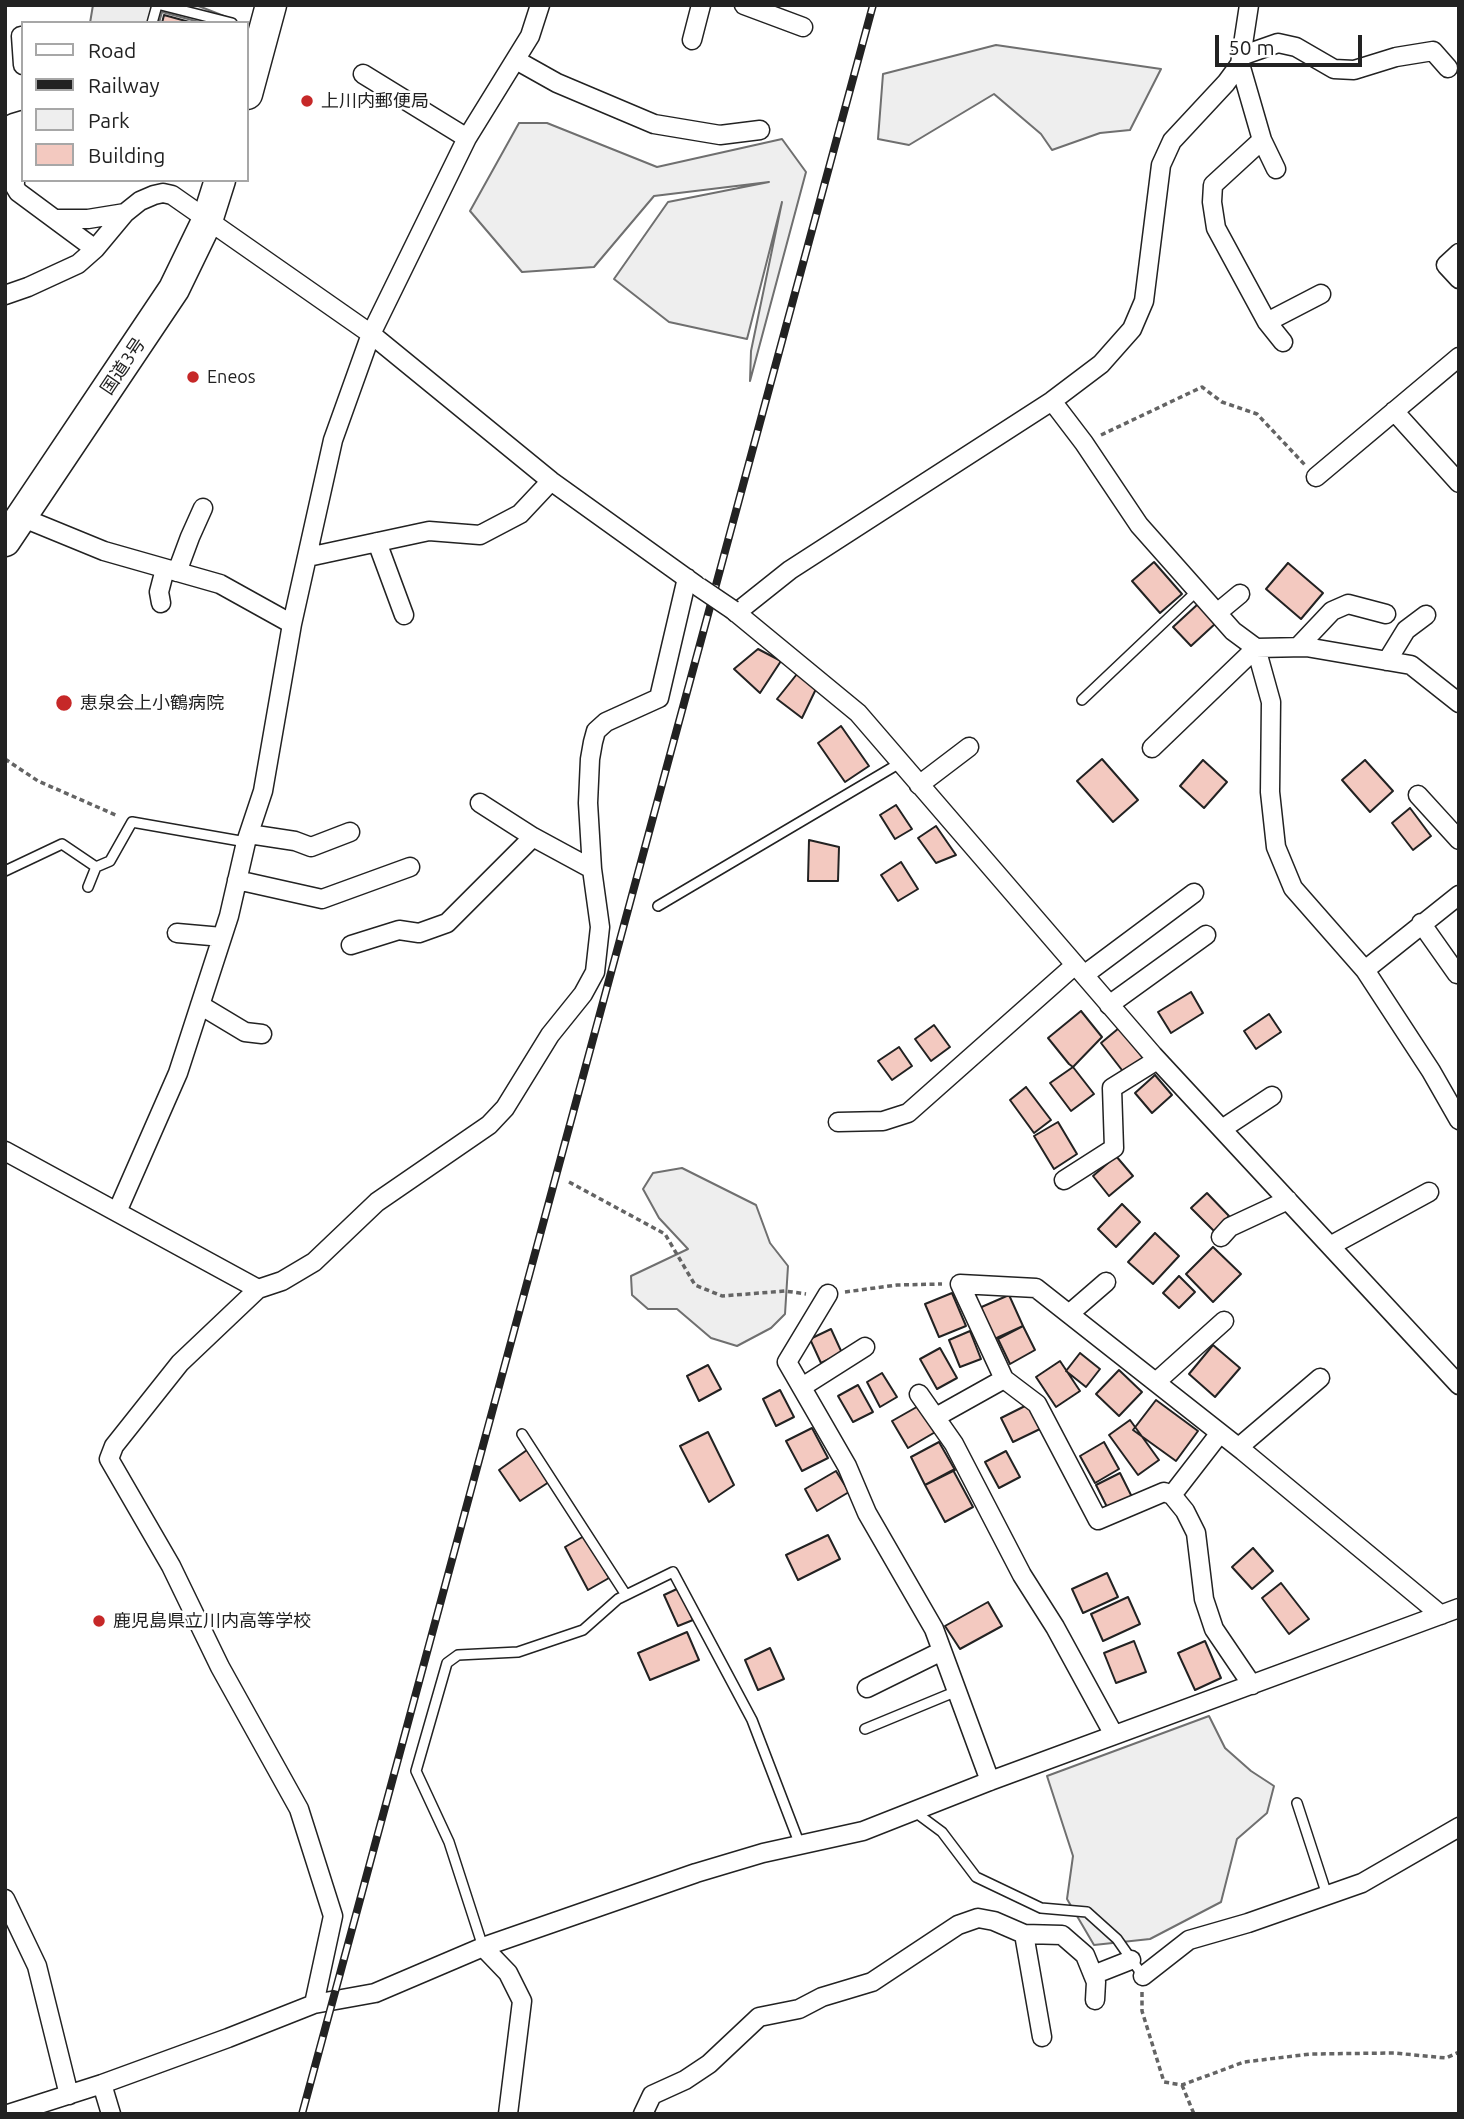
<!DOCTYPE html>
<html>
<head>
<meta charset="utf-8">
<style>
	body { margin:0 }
	#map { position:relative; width:1464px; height:2119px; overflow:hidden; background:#fff; font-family:Ubuntu,sans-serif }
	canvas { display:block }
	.frame { position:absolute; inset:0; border:7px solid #222; pointer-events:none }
	.legend { position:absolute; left:21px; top:21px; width:228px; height:161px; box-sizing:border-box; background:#fff; border:2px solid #a7a7a7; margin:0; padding:9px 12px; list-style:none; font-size:21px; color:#222 }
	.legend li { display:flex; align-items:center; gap:14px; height:35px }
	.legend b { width:35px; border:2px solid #a7a7a7 }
	.scale { position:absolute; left:1215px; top:35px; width:147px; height:32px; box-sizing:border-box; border:4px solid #222; border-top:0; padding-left:9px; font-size:21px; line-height:24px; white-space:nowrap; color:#222; -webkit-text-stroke:5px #fff; paint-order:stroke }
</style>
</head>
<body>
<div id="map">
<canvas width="1464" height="2119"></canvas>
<div class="frame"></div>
<ul class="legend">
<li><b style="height:9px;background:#fff"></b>Road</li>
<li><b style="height:9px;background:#222"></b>Railway</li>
<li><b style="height:19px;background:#eee"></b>Park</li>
<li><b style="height:19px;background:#f3c9c0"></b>Building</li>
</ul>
<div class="scale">50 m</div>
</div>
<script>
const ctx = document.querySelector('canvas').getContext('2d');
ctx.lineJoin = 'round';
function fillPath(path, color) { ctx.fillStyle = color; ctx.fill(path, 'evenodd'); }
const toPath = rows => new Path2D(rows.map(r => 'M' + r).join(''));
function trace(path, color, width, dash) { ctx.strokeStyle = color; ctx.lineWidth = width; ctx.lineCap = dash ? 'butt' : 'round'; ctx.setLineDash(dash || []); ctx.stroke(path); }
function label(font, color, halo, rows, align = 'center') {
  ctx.font = font + ' Ubuntu,"Noto Sans JP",sans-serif'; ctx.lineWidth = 5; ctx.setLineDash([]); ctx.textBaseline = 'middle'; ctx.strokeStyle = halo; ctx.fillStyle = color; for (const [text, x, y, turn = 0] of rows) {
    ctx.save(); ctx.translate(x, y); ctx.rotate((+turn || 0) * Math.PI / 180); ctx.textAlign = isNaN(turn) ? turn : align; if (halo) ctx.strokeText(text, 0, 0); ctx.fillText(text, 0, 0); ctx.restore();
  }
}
const green = toPath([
	[996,45,1161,69,1130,130,1100,133,1052,150,1041,134,994,94,909,145,878,139,883,74,996,45],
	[519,123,547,123,657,167,782,139,806,172,750,381,751,351,782,202,747,339,669,322,614,279,668,202,769,182,654,196,594,267,522,272,470,211,519,123],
	[682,1168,756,1205,770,1243,788,1266,785,1314,771,1328,737,1346,711,1338,677,1309,648,1309,632,1295,631,1276,688,1249,659,1218,643,1189,653,1173,682,1168],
	[1209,1716,1225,1748,1251,1771,1274,1786,1267,1813,1237,1839,1221,1902,1150,1939,1094,1945,1067,1899,1073,1856,1047,1776,1209,1716]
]);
const parking = toPath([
	[93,5,196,5,229,18,227,23,203,23,162,12,159,23,90,23,93,5]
]);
const building = toPath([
	[164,15,193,23,162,23,164,15],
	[1154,562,1182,594,1160,613,1132,581,1154,562],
	[1288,563,1323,593,1301,619,1266,589,1288,563],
	[1198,604,1216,623,1191,646,1173,627,1198,604],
	[758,649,781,661,760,693,734,669,758,649],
	[797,674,816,689,802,718,777,699,797,674],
	[841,726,869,766,845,782,818,743,841,726],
	[1102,759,1138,800,1113,822,1077,781,1102,759],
	[1203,760,1227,782,1204,808,1180,786,1203,760],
	[1365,760,1393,791,1370,812,1342,780,1365,760],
	[896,805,912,829,895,839,880,815,896,805],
	[1410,808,1431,836,1413,850,1392,823,1410,808],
	[936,826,956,855,936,863,918,838,936,826],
	[809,840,839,847,838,881,808,881,809,840],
	[901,862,918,889,898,901,881,875,901,862],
	[1191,992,1203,1013,1171,1033,1158,1012,1191,992],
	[1081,1011,1102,1037,1073,1067,1069,1064,1048,1038,1081,1011],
	[1269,1014,1281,1032,1256,1049,1244,1031,1269,1014],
	[934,1025,950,1047,931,1061,915,1039,934,1025],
	[1119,1028,1144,1059,1125,1074,1101,1043,1119,1028],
	[899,1047,912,1066,892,1080,878,1061,899,1047],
	[1073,1067,1094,1094,1071,1111,1050,1083,1073,1067],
	[1155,1075,1172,1095,1152,1113,1135,1093,1155,1075],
	[1026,1087,1051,1120,1034,1133,1010,1100,1026,1087],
	[1058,1122,1077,1154,1054,1169,1034,1136,1058,1122],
	[1116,1156,1133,1176,1109,1196,1093,1176,1116,1156],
	[1207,1193,1229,1216,1214,1231,1191,1208,1207,1193],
	[1122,1204,1140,1222,1116,1247,1098,1229,1122,1204],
	[1155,1233,1179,1256,1153,1284,1128,1262,1155,1233],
	[1213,1247,1241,1274,1213,1302,1186,1274,1213,1247],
	[1179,1276,1195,1292,1179,1308,1163,1293,1179,1276],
	[952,1293,966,1326,939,1337,925,1304,952,1293],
	[1009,1295,1023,1326,990,1341,977,1309,1009,1295],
	[1023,1326,1035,1350,1010,1364,998,1339,1023,1326],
	[831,1329,842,1353,821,1363,810,1339,831,1329],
	[970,1331,981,1359,960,1367,949,1340,970,1331],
	[1213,1345,1240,1368,1215,1397,1189,1374,1213,1345],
	[940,1348,957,1378,937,1389,920,1359,940,1348],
	[1080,1353,1100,1369,1086,1387,1066,1371,1080,1353],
	[1060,1361,1080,1391,1056,1407,1036,1377,1060,1361],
	[708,1365,721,1389,699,1401,687,1376,708,1365],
	[1119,1370,1142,1392,1119,1416,1096,1394,1119,1370],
	[882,1373,897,1397,880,1407,867,1382,882,1373],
	[858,1385,873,1412,853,1422,838,1396,858,1385],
	[780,1390,794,1417,776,1426,763,1399,780,1390],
	[1156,1400,1198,1431,1176,1461,1133,1430,1156,1400],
	[922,1404,937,1431,908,1448,892,1421,922,1404],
	[1029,1404,1040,1429,1013,1442,1001,1418,1029,1404],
	[1130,1420,1159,1460,1138,1475,1109,1435,1130,1420],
	[812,1428,828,1458,802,1471,786,1441,812,1428],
	[708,1432,734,1485,709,1502,680,1446,708,1432],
	[939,1442,955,1470,925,1485,911,1457,939,1442],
	[1104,1442,1119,1469,1095,1483,1080,1456,1104,1442],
	[527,1450,549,1482,520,1501,499,1470,527,1450],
	[1006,1451,1020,1477,999,1488,985,1462,1006,1451],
	[953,1470,973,1507,945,1522,925,1485,953,1470],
	[836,1471,849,1492,817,1511,805,1489,836,1471],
	[1120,1473,1132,1497,1108,1509,1096,1485,1120,1473],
	[586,1535,609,1578,588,1590,565,1547,586,1535],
	[828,1535,840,1559,798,1580,786,1555,828,1535],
	[1253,1548,1273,1571,1252,1589,1232,1567,1253,1548],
	[1107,1573,1118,1597,1083,1613,1072,1589,1107,1573],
	[1281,1583,1309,1619,1289,1634,1262,1598,1281,1583],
	[679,1588,693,1620,678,1626,664,1595,679,1588],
	[1128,1597,1140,1624,1103,1641,1091,1614,1128,1597],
	[988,1602,1002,1626,960,1649,945,1626,988,1602],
	[687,1632,699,1660,650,1680,638,1653,687,1632],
	[1134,1641,1146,1672,1116,1683,1104,1653,1134,1641],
	[1205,1641,1221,1678,1195,1690,1178,1653,1205,1641],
	[770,1648,784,1679,758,1690,745,1660,770,1648]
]);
const path = toPath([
	[1101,435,1202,387,1222,402,1257,414,1305,465],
	[5,759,38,781,118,816],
	[569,1182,665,1234,695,1285,722,1296,785,1291,806,1294],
	[845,1292,897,1285,942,1284],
	[1142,1992,1142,2011,1164,2082,1182,2085,1244,2062,1311,2054,1394,2053,1446,2058,1459,2052],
	[1182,2085,1194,2114]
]);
const service = toPath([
	[161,5,232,23],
	[152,23,157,5],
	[1082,700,1197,591],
	[5,871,62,844,96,867],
	[88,887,96,867,110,861,132,822,246,842],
	[658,906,900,763],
	[522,1434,626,1595],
	[865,1729,957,1691],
	[1297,1803,1327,1895],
	[915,1812,942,1832,976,1877,1041,1908,1087,1912,1117,1939,1143,1976],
	[483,1947,449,1842,416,1771,447,1663,458,1655,518,1652,583,1630,618,1599,673,1572,752,1720,800,1845]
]);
const minor = toPath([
	[744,5,803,27],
	[21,36,23,65],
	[692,40,701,5],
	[1241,56,1278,43,1296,47,1334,69,1354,70,1396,57,1433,51,1448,68],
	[516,60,557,83,654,124,720,135,760,130],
	[1240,64,1262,140,1276,169],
	[363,74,467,138],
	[1262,140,1213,185,1212,202,1216,228,1267,322,1283,342],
	[5,170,18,192,95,249],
	[15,183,13,123,23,120],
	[56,219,88,219,125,213],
	[1459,253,1446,265,1459,279],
	[5,295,28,287,78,264,95,249,125,213,140,201,154,195,163,193,172,195,371,334,551,481,696,585],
	[1267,322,1321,294],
	[1052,401,1084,443,1139,525,1233,631,1256,648,1271,702,1270,792,1276,847,1293,888,1365,970,1431,1071,1459,1120],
	[1394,411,1459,483],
	[1316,477,1459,357],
	[21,517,104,551,220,584,292,624,333,440,371,334,467,138,530,36,540,5],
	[377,542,404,615],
	[308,557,429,531,480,535,520,514,551,481],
	[177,572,190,537,203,508],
	[161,603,159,592,165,569],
	[733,610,858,713,1153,1055,1459,1385],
	[736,613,790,570,1052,401,1101,364,1132,329,1144,301,1161,165,1172,141,1226,83,1240,64,1249,5],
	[1217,613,1240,594],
	[1298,647,1332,611,1348,604,1386,614],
	[1387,661,1406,630,1426,615],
	[1152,748,1256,648,1306,647,1411,665,1459,703],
	[919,785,969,747],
	[1418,795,1459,840],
	[480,803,533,837,592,869],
	[249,834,295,841,311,847,350,832],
	[237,880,322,899,410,867],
	[1421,923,1457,974],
	[177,933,222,937],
	[351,945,399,930,419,933,447,923,533,837],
	[1365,970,1459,895],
	[1084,975,1194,893],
	[200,1005,245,1032,262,1034],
	[1109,1005,1206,935],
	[838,1122,883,1121,908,1113,1075,965],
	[1222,1129,1272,1096],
	[5,1151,258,1289],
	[1064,1180,1114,1148,1112,1088,1157,1060],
	[117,1212,178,1073,229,916,246,842,263,791,292,624],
	[1221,1237,1230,1227,1288,1200],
	[1330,1246,1429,1192],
	[828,1294,787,1362,847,1466,867,1513,934,1629,990,1781],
	[1069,1314,1106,1282],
	[1156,1382,1224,1321],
	[802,1387,865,1347],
	[919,1394,954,1444,1022,1575,1055,1627,1114,1735],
	[936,1417,1004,1379],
	[1239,1447,1320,1378],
	[1172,1495,1220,1433],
	[1252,1685,1214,1629,1204,1599,1196,1533,1185,1511,1172,1495,1164,1492,1098,1520,1037,1404,1004,1379,960,1284,1036,1288,1243,1451,1441,1615],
	[867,1688,942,1651],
	[5,1899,37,1966,69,2095],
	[1024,1934,1042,2037],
	[483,1947,508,1973,522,2001,508,2114],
	[1093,1975,1131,1960],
	[1143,1976,1189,1940,1248,1923,1362,1883,1459,1827],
	[314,2004,333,1916,299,1809,220,1667,171,1566,109,1459,114,1446,180,1363,258,1289,282,1281,314,1262,377,1202,489,1125,505,1108,550,1035,583,994,595,972,600,927,592,869,588,803,590,759,593,742,596,731,606,722,659,698,687,578],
	[102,2084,111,2114],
	[8,2114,102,2084,228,2038,314,2004,375,1993,483,1947,696,1873,763,1853,863,1831,990,1781,1459,1608],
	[643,2114,652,2095,685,2080,709,2064,759,2017,799,2009,822,1997,872,1982,958,1925,978,1918,994,1921,1024,1934,1062,1935,1085,1955,1096,1982,1095,2000]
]);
const trunk = toPath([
	[247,94,271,5],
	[5,541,174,289,207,221,220,180]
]);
const rail = toPath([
	[302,2114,873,5]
]);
const minorBridge = toPath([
	[699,587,733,610]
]);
const markers = [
	[307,101,7,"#c62828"],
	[193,377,7,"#c62828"],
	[64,703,9,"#c62828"],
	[99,1621,7,"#c62828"]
];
const poiNames = [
	["上川内郵便局",321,101],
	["Eneos",207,377],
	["恵泉会上小鶴病院",80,703],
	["鹿児島県立川内高等学校",113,1621]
];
const streetNames = [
	["国道3号",123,366,-56]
];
fillPath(green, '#eee');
trace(green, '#6f6f6f', 2);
fillPath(parking, '#ededed');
trace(parking, '#6f6f6f', 2);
fillPath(building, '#f3c9c0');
trace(building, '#222', 2);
trace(service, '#222', 12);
trace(minor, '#222', 21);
trace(trunk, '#222', 33);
trace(path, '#646464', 3.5, [5, 3.5]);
trace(service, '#fff', 9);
trace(minor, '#fff', 18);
trace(trunk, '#fff', 30);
trace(rail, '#222', 8);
trace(rail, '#fff', 5, [16]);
trace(minorBridge, '#222', 21, []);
trace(minorBridge, '#fff', 18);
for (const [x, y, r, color] of markers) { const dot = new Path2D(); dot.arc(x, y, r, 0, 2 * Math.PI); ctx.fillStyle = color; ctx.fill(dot); trace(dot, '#fff', 2.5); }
label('18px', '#222', '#fff', poiNames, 'left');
label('18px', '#222', '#fff', streetNames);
</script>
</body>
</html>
